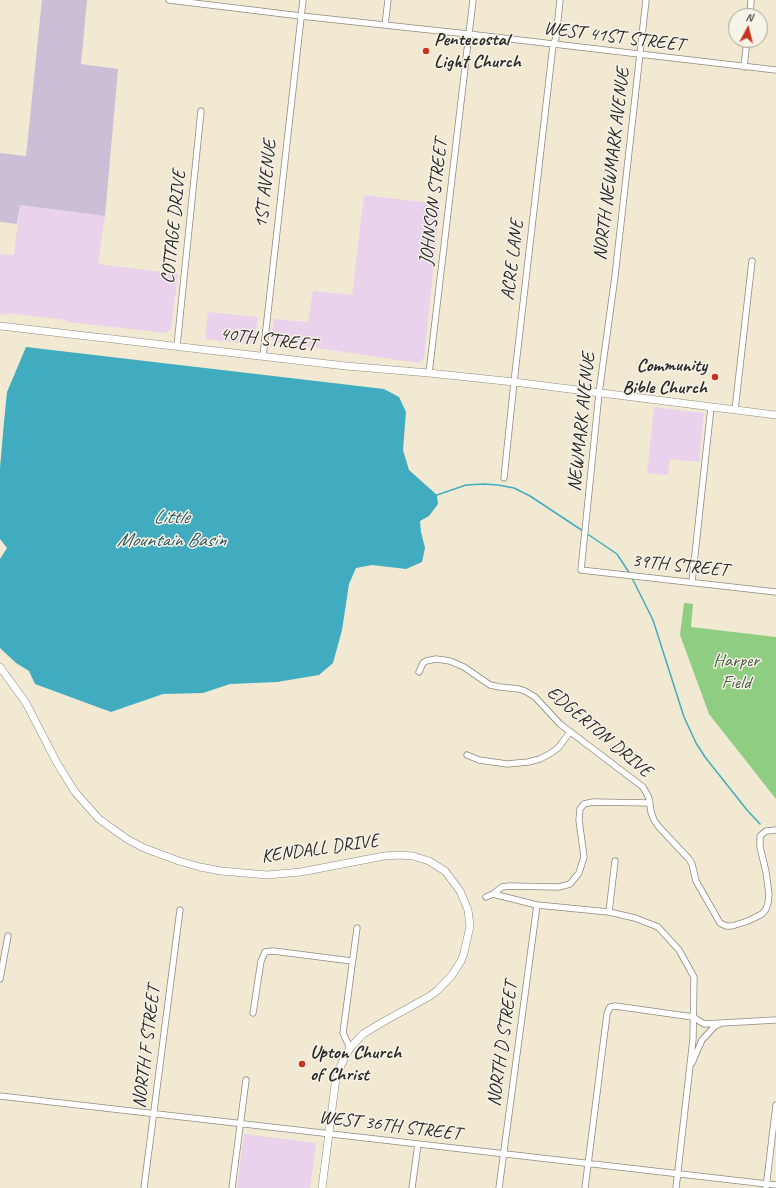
<!DOCTYPE html>
<html>
<head>
<meta charset="utf-8">
<style>
	body { margin:0 }
	#map { position:relative; width:776px; height:1188px; overflow:hidden; background:#f2e9d3; font-family:Caveat,sans-serif }
	canvas { display:block }
	.north { position:absolute; left:728px; top:8px; width:40px; height:40px; box-sizing:border-box; background:#f7f3e8; border:1px solid #a5a39c; border-radius:50%; rotate:7deg; font-size:11px; font-weight:700; line-height:16px; text-align:center; color:#2b2b2b }
	.north::after { content:''; display:block; margin:auto; width:14px; height:18px; background:#c8321e; clip-path:polygon(50% 0,100% 100%,50% 72%,0 100%) }
</style>
</head>
<body>
<div id="map">
<canvas width="776" height="1188"></canvas>
<div class="north">N</div>
</div>
<script>
const ctx = document.querySelector('canvas').getContext('2d');
ctx.lineJoin = 'round';
function fillPath(path, color) { ctx.fillStyle = color; ctx.fill(path, 'evenodd'); }
const toPath = rows => new Path2D(rows.map(r => 'M' + r).join(''));
function trace(path, color, width, dash) { ctx.strokeStyle = color; ctx.lineWidth = width; ctx.lineCap = dash ? 'butt' : 'round'; ctx.setLineDash(dash || []); ctx.stroke(path); }
function label(font, color, halo, rows, align = 'center') {
  ctx.font = font + ' Caveat,sans-serif'; ctx.lineWidth = 3; ctx.setLineDash([]); ctx.textBaseline = 'middle'; ctx.strokeStyle = halo; ctx.fillStyle = color; for (const [text, x, y, turn = 0] of rows) {
    ctx.save(); ctx.translate(x, y); ctx.rotate((+turn || 0) * Math.PI / 180); ctx.textAlign = isNaN(turn) ? turn : align; if (halo) ctx.strokeText(text, 0, 0); ctx.fillText(text, 0, 0); ctx.restore();
  }
}
const built = toPath([
	[364,195,440,204,424,358,418,363,276,342,271,339,274,319,308,322,313,291,352,295],
	[20,205,105,216,98,264,178,274,171,329,165,333,68,322,66,320,7,313,6,315,0,314,0,254,14,255],
	[208,312,258,317,255,340,249,344,205,339],
	[654,407,703,413,704,414,699,462,670,459,668,475,647,473],
	[244,1134,316,1143,310,1188,237,1188]
]);
const industrial = toPath([
	[42,0,87,0,81,64,118,69,105,216,20,205,17,224,0,222,0,153,26,156]
]);
const green = toPath([
	[684,603,693,604,691,627,776,637,776,799,709,714,680,635]
]);
const water = toPath([
	[26,347,384,389,399,397,406,412,403,450,409,470,437,495,438,504,429,516,420,521,421,532,425,548,422,562,406,569,372,565,356,568,349,584,342,630,333,663,319,675,277,682,230,684,203,693,163,694,111,712,35,684,29,671,16,663,0,648,0,559,7,548,0,539,0,468,4,422,7,392]
]);
const stream = toPath([
	[437,495,466,485,484,484,498,485,514,488,530,496,583,531],
	[586,533,617,554,630,574],
	[632,578,653,620,684,717,696,743,705,757,747,810,760,824]
]);
const minor = toPath([
	[169,0,301,16,468,34,776,70],
	[646,0,615,276,599,393,581,570,776,592],
	[750,16,751,0],
	[385,25,388,0],
	[744,67,747,40],
	[177,346,201,111],
	[263,356,303,0],
	[429,373,473,0],
	[735,410,752,261],
	[504,478,514,382,553,45,556,38,560,0],
	[692,582,711,407],
	[419,672,423,663,426,661,436,659,450,661,464,667,490,685,500,687,519,689,525,691,535,697,560,724,643,787,649,798,651,812,654,820,659,827,689,859,692,864,696,881,720,923,726,926,732,926,748,921,762,914,766,909,768,903,769,895,766,872,760,847,760,836,766,831,776,830],
	[467,755,479,760,507,764,528,762,540,759,551,753,558,748,570,732],
	[493,894,502,887,509,886,559,887,570,884,579,873,584,857,579,820,580,809,584,804,593,802,650,803],
	[486,897,493,894,537,905,609,912,635,918,658,927,679,950,694,977,693,1039,676,1188],
	[609,912,615,861],
	[0,979,8,936],
	[253,1013,261,961,265,952,273,951,352,961],
	[350,1048,343,1033,357,928],
	[692,1063,702,1040,715,1026,720,1024],
	[0,1096,776,1185],
	[144,1188,180,910],
	[232,1188,246,1080],
	[412,1188,418,1144],
	[499,1188,537,905],
	[585,1188,607,1014,610,1007,615,1006,693,1017,704,1024,776,1020],
	[766,1188,776,1105]
]);
const major = toPath([
	[0,326,346,366,429,373,514,382,776,415],
	[0,667,26,703,57,763,75,792,99,819,127,839,144,848,179,861,200,867,221,871,267,875,301,872,384,856,400,855,413,856,429,861,445,871,460,891,468,910,470,926,464,953,461,961,452,975,438,990,430,996,383,1022,363,1034,350,1048,344,1059,338,1072,335,1085,322,1188]
]);
const markers = [
	[426,51,4,"#c8321e"],
	[715,377,4,"#c8321e"],
	[302,1064,4,"#c8321e"]
];
const streetNames = [
	["WEST 41ST STREET",614,37,7],
	["NORTH NEWMARK AVENUE",612,164,-83],
	["1ST AVENUE",266,184,-84],
	["JOHNSON STREET",434,202,-83],
	["COTTAGE DRIVE",174,227,-84],
	["ACRE LANE",513,260,-83],
	["40TH STREET",268,340,7],
	["NEWMARK AVENUE",582,422,-84],
	["39TH STREET",680,566,6],
	["EDGERTON DRIVE",599,732,40],
	["KENDALL DRIVE",320,849,-8],
	["NORTH D STREET",503,1044,-82],
	["NORTH F STREET",147,1047,-83],
	["WEST 36TH STREET",390,1126,7]
];
const poiNames = [
	["Pentecostal",434,40],
	["Light Church",434,62],
	["Community",707,366,"right"],
	["Bible Church",707,388,"right"],
	["Upton Church",310,1053],
	["of Christ",310,1075]
];
const parkNames = [
	["Harper",736,661],
	["Field",736,683]
];
const waterNames = [
	["Little",171,518],
	["Mountain Basin",171,541]
];
fillPath(built, '#ead1ec');
fillPath(industrial, '#cabfd6');
fillPath(green, '#8fcd82');
fillPath(water, '#41acc0');
trace(stream, '#41acc0', 1.5);
trace(minor, '#8e8a7f', 7);
trace(major, '#8e8a7f', 8);
trace(minor, '#fff', 5.5);
trace(major, '#fff', 7);
for (const [x, y, r, color] of markers) { const dot = new Path2D(); dot.arc(x, y, r, 0, 2 * Math.PI); ctx.fillStyle = color; ctx.fill(dot); trace(dot, '#f7f3e8', 1.5); }
label('19px', '#2b2b2b', '#f7f3e8', streetNames);
label('bold 19px', '#2b2b2b', '#f7f3e8', poiNames, 'left');
label('19px', '#495c45', '#f7f3e8', parkNames);
label('italic 20px', '#33585f', '#f7f3e8', waterNames);
</script>
</body>
</html>
